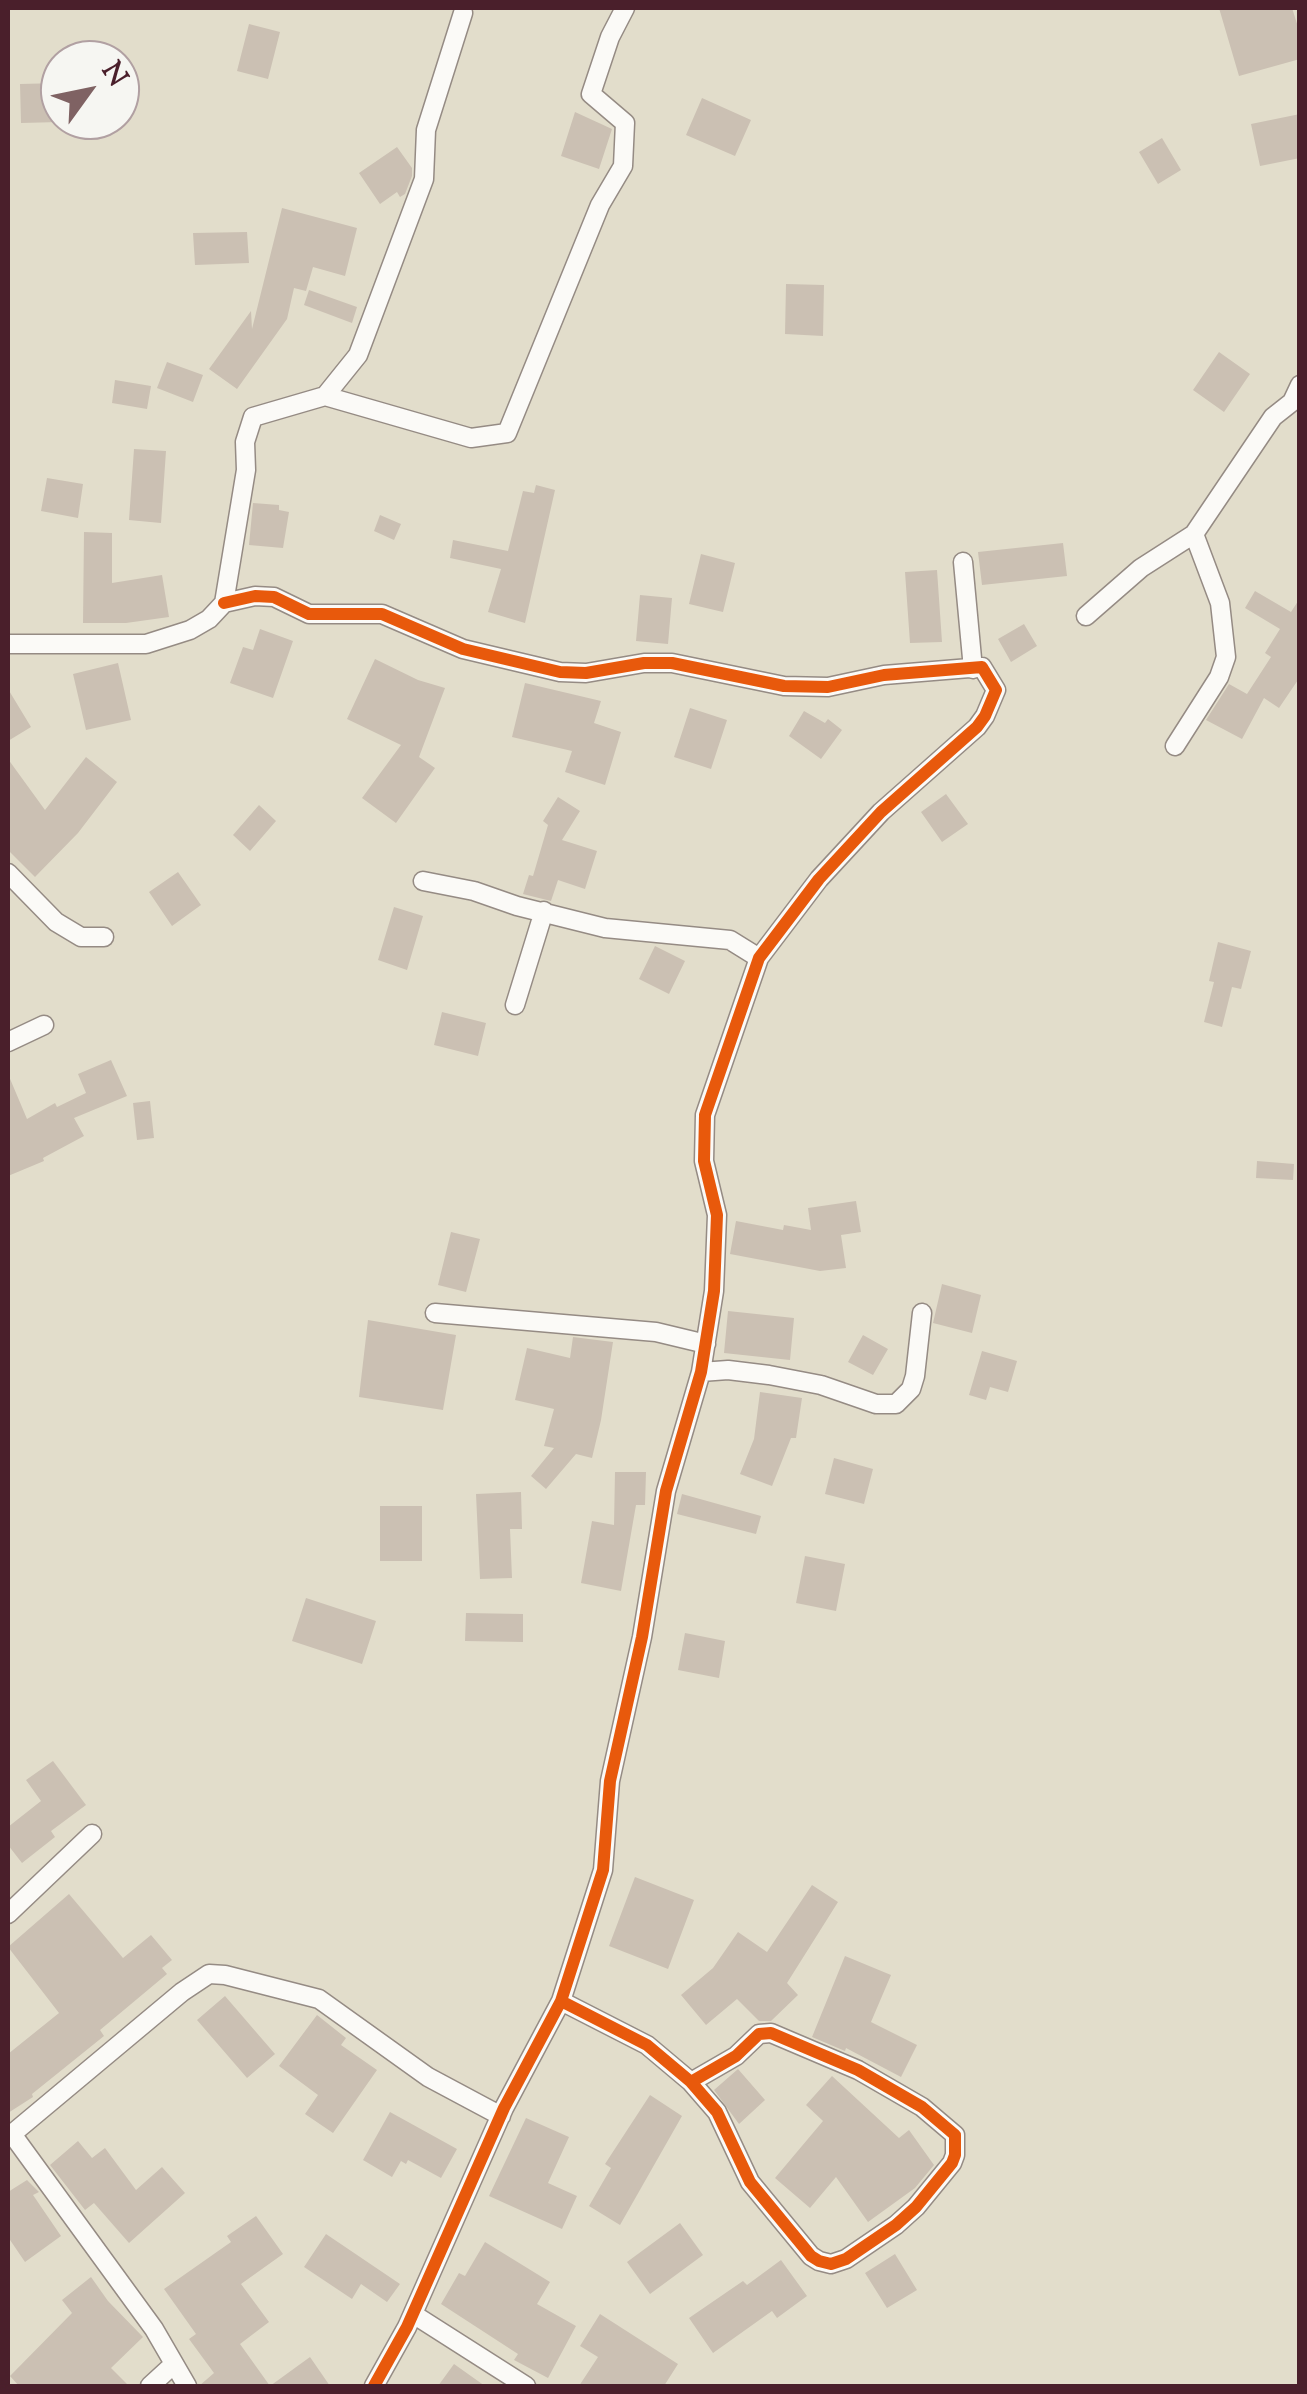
<!DOCTYPE html>
<html>
<head>
<meta charset="utf-8">
<style>
	body { margin:0 }
	#map { position:relative; width:1307px; height:2394px; overflow:hidden; background:#e2ddcb; font-family:"Sorts Mill Goudy",serif }
	canvas { display:block }
	.frame { position:absolute; inset:0; border:10px solid #4a1f2b; pointer-events:none }
	.north { position:absolute; left:40px; top:40px; width:100px; height:100px; box-sizing:border-box; background:#f6f6f2; border:2px solid #b1a0a2; border-radius:50%; rotate:57deg; font-size:28px; font-weight:700; line-height:40px; text-align:center; color:#4a1f2b }
	.north::after { content:''; display:block; margin:auto; width:35px; height:45px; background:#7f6263; clip-path:polygon(50% 0,100% 100%,50% 72%,0 100%) }
</style>
</head>
<body>
<div id="map">
<canvas width="1307" height="2394"></canvas>
<div class="frame"></div>
<div class="north">N</div>
</div>
<script>
const ctx = document.querySelector('canvas').getContext('2d');
ctx.lineJoin = 'round';
function fillPath(path, color) { ctx.fillStyle = color; ctx.fill(path, 'evenodd'); }
const toPath = rows => new Path2D(rows.map(r => 'M' + r).join(''));
function trace(path, color, width, dash) { ctx.strokeStyle = color; ctx.lineWidth = width; ctx.lineCap = dash ? 'butt' : 'round'; ctx.setLineDash(dash || []); ctx.stroke(path); }
const building = toPath([
	[1219,8,1292,8,1300,33,1300,59,1239,76],
	[249,24,280,32,268,79,237,71],
	[60,83,60,122,21,123,20,84],
	[702,98,751,120,735,156,686,135],
	[575,112,612,129,599,169,561,156],
	[1300,114,1300,158,1260,166,1251,124],
	[1162,138,1181,170,1158,184,1139,152],
	[397,147,412,168,412,176,405,194,400,197,397,192,380,204,359,173],
	[282,208,357,228,345,276,313,267,306,291,294,288,287,319,237,389,209,369,251,311,252,329],
	[247,232,249,263,195,265,193,233],
	[786,284,824,285,823,336,785,334],
	[309,290,357,307,352,323,304,305],
	[1219,352,1250,374,1224,412,1193,390],
	[167,362,203,375,193,402,157,388],
	[115,380,151,386,147,409,112,403],
	[134,449,166,451,161,523,129,520],
	[47,478,83,484,78,518,41,511],
	[536,485,555,490,525,623,488,612,501,569,450,558,453,540,508,551,523,491,534,493],
	[253,503,279,505,279,510,289,512,283,548,249,545],
	[380,515,401,524,394,540,374,531],
	[84,532,112,533,112,583,162,575,169,617,126,623,83,623],
	[1063,543,1067,576,982,585,978,552],
	[701,554,735,563,723,612,689,604],
	[937,570,942,642,910,643,905,572],
	[1255,591,1291,612,1300,598,1300,677,1279,708,1264,698,1242,739,1206,720,1229,684,1247,694,1271,657,1265,653,1280,629,1245,608],
	[640,595,672,598,668,644,636,641],
	[1024,624,1037,646,1011,662,998,639],
	[260,629,293,641,273,698,230,683,243,647,253,650],
	[375,659,418,680,445,688,419,757,435,768,396,823,362,798,401,745,347,719],
	[118,663,131,720,86,730,73,674],
	[525,683,601,701,594,723,621,732,605,785,565,772,572,751,512,737],
	[8,689,31,727,8,741],
	[690,708,727,720,711,769,674,757],
	[804,711,825,723,828,719,842,730,821,759,789,736],
	[86,757,117,782,78,833,35,877,8,850,8,759,45,810],
	[946,794,968,824,942,842,921,812],
	[558,797,580,811,562,840,597,851,585,889,558,880,551,901,523,894,529,875,533,876,548,825,543,821],
	[259,805,276,821,250,851,233,835],
	[178,872,201,905,172,926,149,892],
	[394,907,423,916,407,970,378,960],
	[1218,942,1251,951,1241,989,1232,987,1222,1027,1204,1022,1214,982,1209,981],
	[655,946,685,961,669,994,639,979],
	[442,1012,486,1023,478,1056,434,1045],
	[111,1060,127,1096,74,1118,84,1136,43,1158,44,1161,8,1176,8,1074,27,1119,55,1103,57,1107,86,1093,78,1074],
	[150,1101,154,1138,137,1140,133,1103],
	[1257,1161,1294,1164,1293,1180,1256,1178],
	[856,1201,861,1232,841,1235,846,1268,820,1271,730,1254,736,1221,783,1230,784,1225,811,1230,808,1208],
	[451,1232,480,1239,466,1292,438,1285],
	[942,1284,981,1295,972,1333,933,1323],
	[728,1311,794,1318,790,1360,724,1353],
	[368,1320,456,1335,443,1410,359,1397],
	[863,1335,888,1349,873,1375,848,1362],
	[573,1337,613,1342,601,1420,592,1458,576,1454,546,1489,531,1476,554,1448,544,1446,554,1409,515,1400,527,1348,570,1358],
	[982,1351,1017,1361,1008,1392,990,1387,986,1400,969,1395],
	[760,1392,802,1398,796,1438,791,1438,772,1486,740,1474,754,1439],
	[834,1458,873,1469,864,1504,825,1494],
	[615,1472,646,1472,645,1505,636,1505,621,1591,581,1583,592,1521,614,1525],
	[521,1492,522,1529,510,1529,512,1578,480,1579,476,1494],
	[682,1494,761,1516,756,1534,677,1514],
	[380,1506,422,1506,422,1561,380,1561],
	[805,1556,845,1564,836,1611,796,1603],
	[306,1598,376,1621,362,1664,292,1641],
	[466,1613,523,1614,523,1642,465,1641],
	[685,1633,725,1641,719,1678,678,1670],
	[53,1761,86,1805,51,1831,55,1837,22,1863,8,1845,8,1827,41,1801,26,1780],
	[635,1877,694,1900,668,1969,609,1946],
	[812,1885,838,1902,787,1983,798,1995,771,2021,759,2021,737,1999,706,2025,681,1995,713,1968,738,1932,767,1952],
	[69,1894,123,1958,151,1935,172,1960,162,1968,167,1974,100,2030,104,2036,32,2094,33,2097,8,2113,8,2054,59,2013,8,1947],
	[845,1956,891,1975,871,2022,917,2045,901,2077,846,2048,845,2051,812,2037],
	[225,1996,275,2054,247,2078,197,2020],
	[317,2015,346,2038,341,2045,377,2070,333,2133,305,2114,318,2095,279,2066],
	[738,2069,765,2100,739,2124,714,2090],
	[832,2076,899,2138,909,2130,934,2165,915,2188,868,2222,836,2177,810,2208,775,2178,823,2121,806,2105],
	[650,2095,682,2116,620,2225,589,2206,611,2168,605,2164],
	[390,2112,457,2149,441,2178,408,2160,406,2164,401,2161,392,2177,363,2160],
	[526,2118,569,2137,548,2183,577,2196,562,2229,489,2196],
	[78,2141,92,2158,105,2148,136,2190,162,2167,185,2193,129,2243,94,2203,85,2210,50,2165],
	[27,2180,39,2192,33,2195,61,2236,25,2262,8,2237,8,2192],
	[256,2216,283,2254,241,2284,269,2322,240,2344,270,2386,310,2357,330,2386,199,2386,214,2373,189,2339,196,2334,164,2289,231,2242,227,2236],
	[680,2223,703,2255,650,2294,627,2262],
	[326,2234,400,2284,387,2302,361,2284,352,2299,304,2267],
	[485,2242,550,2282,537,2304,576,2326,548,2378,514,2360,518,2354,441,2304,459,2273,465,2276],
	[895,2254,917,2290,887,2308,865,2273],
	[781,2260,807,2296,777,2318,772,2311,713,2353,689,2318,743,2281,747,2285],
	[91,2277,108,2301,143,2337,111,2368,129,2386,19,2386,10,2376,72,2313,62,2300],
	[600,2314,678,2364,664,2386,579,2386,598,2357,580,2346],
	[454,2364,485,2386,438,2386]
]);
const street = toPath([
	[325,396,471,438,507,433,600,205,623,166,625,123,591,94,610,37,625,8],
	[963,562,973,669],
	[224,603,255,596,274,597,309,614,382,614,463,649,560,672,586,673,644,663,672,663,784,686,828,687,884,675,982,667,996,690,985,716,977,727,881,812,819,879,759,958,705,1115,704,1161,717,1215,714,1291,701,1372,666,1491,642,1637,610,1781,603,1870,561,2001,504,2108,407,2327,374,2386],
	[1086,616,1141,568,1194,534,1273,417,1292,402,1300,385],
	[8,644,146,644,190,630,209,619,224,603,246,470,245,442,253,417,325,396,358,355,424,179,426,130,463,13],
	[1175,746,1219,677,1226,657,1220,603,1194,534],
	[8,873,56,922,81,937,104,937],
	[423,881,474,891,517,906,605,928,730,940,759,958],
	[515,1005,544,911],
	[8,1042,44,1025],
	[435,1313,656,1332,706,1344],
	[701,1372,728,1370,769,1375,821,1385,876,1404,896,1404,911,1389,915,1376,922,1313],
	[8,1914,92,1834],
	[561,2001,647,2045,691,2082,717,2112,750,2182,811,2256,819,2261,831,2264,846,2259,896,2225,916,2207,952,2163,955,2155,955,2135,922,2107,858,2070,771,2033,759,2034,736,2056,691,2082],
	[12,2134,182,1992,209,1974,225,1975,319,1999,428,2077,501,2116],
	[8,2137,12,2134,154,2329,187,2386],
	[413,2314,526,2386],
	[150,2386,174,2364]
]);
const cycleway = toPath([
	[224,603,255,596,274,597,309,614,382,614,463,649,560,672,586,673,644,663,672,663,784,686,828,687,884,675,982,667,996,690,985,716,977,727,881,812,819,879,759,958,705,1115,704,1161,717,1215,714,1291,701,1372,666,1491,642,1637,610,1781,603,1870,561,2001,504,2108,407,2327,374,2386],
	[561,2001,647,2045,691,2082,717,2112,750,2182,811,2256,819,2261,831,2264,846,2259,896,2225,916,2207,952,2163,955,2155,955,2135,922,2107,858,2070,771,2033,759,2034,736,2056,691,2082]
]);
fillPath(building, '#cbc0b3');
trace(street, '#958b84', 21);
trace(street, '#fbfaf7', 18);
trace(cycleway, '#e8590c', 12);
</script>
</body>
</html>
